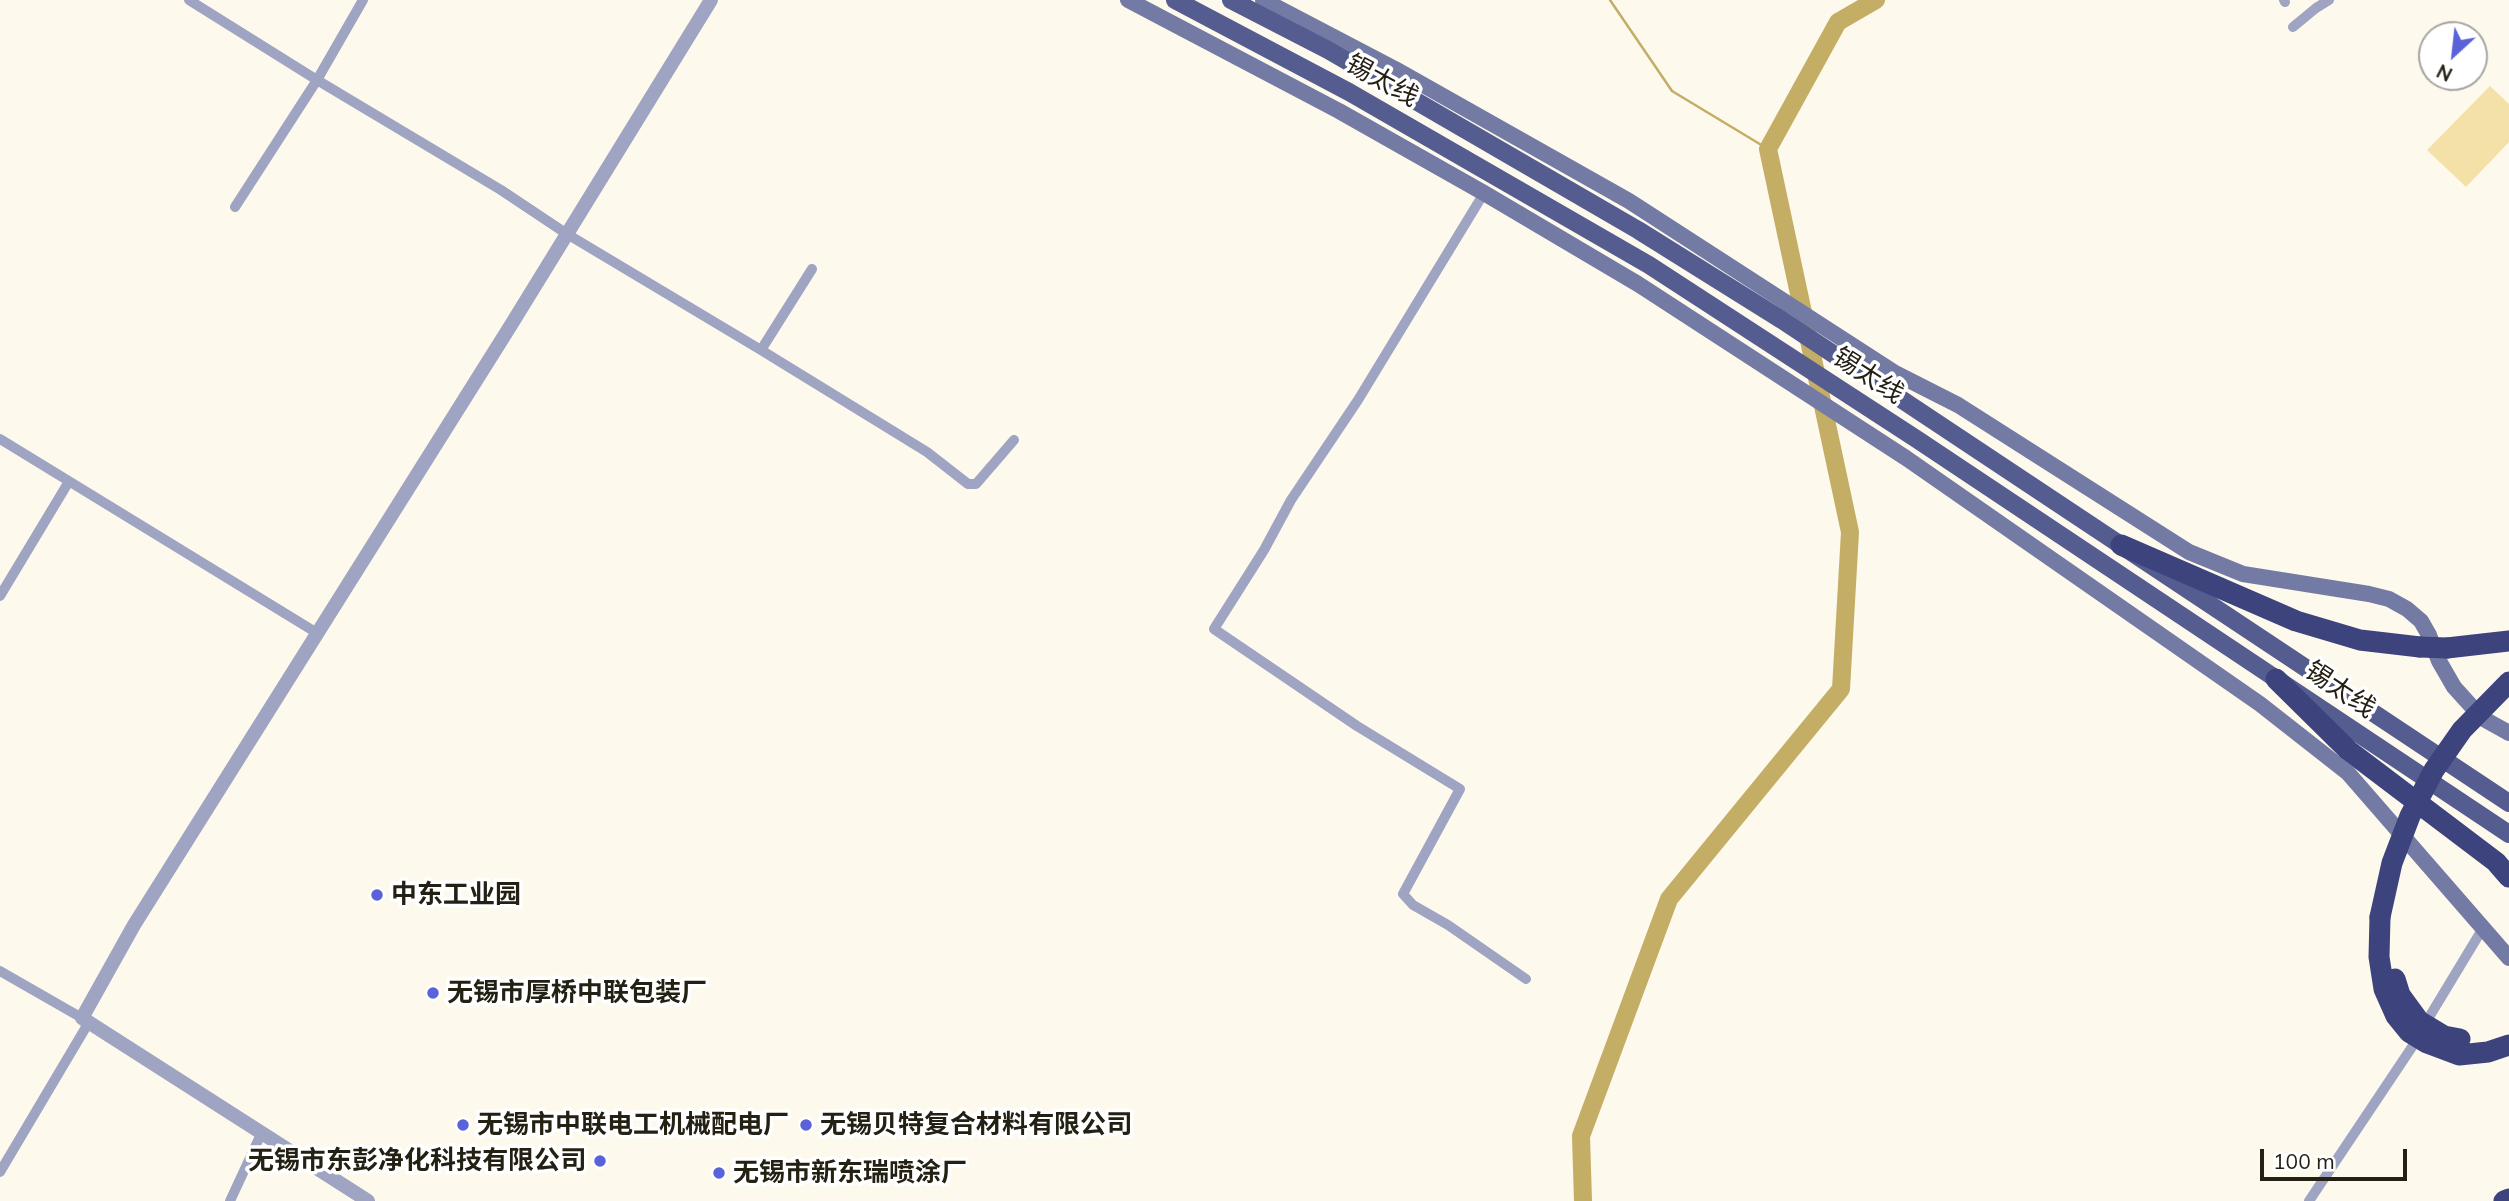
<!DOCTYPE html>
<html>
<head>
<meta charset="utf-8">
<style>
	body { margin:0 }
	#map { position:relative; width:2509px; height:1201px; overflow:hidden; background:#fdf9ed; font-family:Mulish,sans-serif }
	canvas { display:block }
	.north { position:absolute; left:2418px; top:21px; width:70px; height:70px; box-sizing:border-box; background:#fff; border:2px solid #a7a6a1; border-radius:50%; rotate:207deg; font-size:19px; font-weight:700; line-height:28px; text-align:center; color:#242014 }
	.north::after { content:''; display:block; margin:auto; width:24px; height:32px; background:#5a62d9; clip-path:polygon(50% 0,100% 100%,50% 72%,0 100%) }
	.scale { position:absolute; left:2260px; top:1149px; width:147px; height:32px; box-sizing:border-box; border:4px solid #242014; border-top:0; padding-left:9px; font-size:21px; line-height:24px; white-space:nowrap; color:#242014; -webkit-text-stroke:5px #fff; paint-order:stroke }
</style>
</head>
<body>
<div id="map">
<canvas width="2509" height="1201"></canvas>
<div class="north">N</div>
<div class="scale">100 m</div>
</div>
<script>
const ctx = document.querySelector('canvas').getContext('2d');
ctx.lineJoin = 'round';
function fillPath(path, color) { ctx.fillStyle = color; ctx.fill(path, 'evenodd'); }
const toPath = rows => new Path2D(rows.map(r => 'M' + r).join(''));
function trace(path, color, width, dash) { ctx.strokeStyle = color; ctx.lineWidth = width; ctx.lineCap = dash ? 'butt' : 'round'; ctx.setLineDash(dash || []); ctx.stroke(path); }
function label(font, color, halo, rows, align = 'center') {
  ctx.font = font + ' Mulish,"Noto Sans SC",sans-serif'; ctx.lineWidth = 7; ctx.setLineDash([]); ctx.textBaseline = 'middle'; ctx.strokeStyle = halo; ctx.fillStyle = color; for (const [text, x, y, turn = 0] of rows) {
    ctx.save(); ctx.translate(x, y); ctx.rotate((+turn || 0) * Math.PI / 180); ctx.textAlign = isNaN(turn) ? turn : align; if (halo) ctx.strokeText(text, 0, 0); ctx.fillText(text, 0, 0); ctx.restore();
  }
}
const green = toPath([
	[2490,86,2509,104,2509,142,2466,187,2427,150]
]);
const stream = toPath([
	[1610,0,1672,91,1768,149]
]);
const river = toPath([
	[1583,1201,1581,1136,1669,899,1841,689,1850,532,1768,149,1838,22,1876,0]
]);
const minor = toPath([
	[189,0,317,80,501,190,567,234,761,350],
	[2284,0,2285,2],
	[2293,27,2316,8,2329,0],
	[1484,193,1358,400,1291,500,1264,550,1214,629,1357,726,1460,789,1403,894,1413,905,1448,925,1526,979],
	[235,207,317,80,363,0],
	[812,269,761,350,927,452,968,484,976,484,1014,440],
	[0,439,317,633],
	[0,596,68,483],
	[0,971,82,1018],
	[2428,1019,2483,928],
	[0,1172,89,1022],
	[230,1201,262,1132],
	[2309,1201,2412,1047]
]);
const tertiary = toPath([
	[368,1201,82,1018,134,925,511,325,711,0]
]);
const secondary = toPath([
	[1128,0,1339,111,1484,193,1638,284,1906,458,2260,704,2348,773,2509,958],
	[1263,0,1395,69,1629,201,1895,373,1958,405,2189,552,2243,574,2369,594,2389,599,2407,609,2421,621,2429,635,2439,661,2454,687,2482,718,2509,733]
]);
const primary = toPath([
	[1175,0,1349,92,1649,265,1918,440,2509,834],
	[1231,0,1328,50,1638,230,1782,320,2509,803]
]);
const motorway = toPath([
	[2121,545,2296,621,2360,640,2420,647],
	[2447,648,2509,641],
	[2276,679,2348,750,2496,862,2509,877],
	[2380,917,2379,957,2384,989,2396,1016,2409,1032,2427,1043,2459,1055,2488,1052,2509,1045],
	[2395,979,2400,995,2419,1021,2444,1036,2460,1039],
	[2504,1201,2509,1199]
]);
const motorwayBridge = toPath([
	[2420,647,2447,648],
	[2380,917,2392,863,2410,816,2434,770,2462,730,2509,682]
]);
const markers = [
	[377,895,7,"#5a62d9"],
	[433,993,7,"#5a62d9"],
	[463,1125,7,"#5a62d9"],
	[806,1125,7,"#5a62d9"],
	[600,1161,7,"#5a62d9"],
	[719,1173,7,"#5a62d9"]
];
const streetNames = [
	["锡太线",1382,81,29],
	["锡太线",1868,376,33],
	["锡太线",2340,690,34]
];
const poiNames = [
	["中东工业园",391,895],
	["无锡市厚桥中联包装厂",447,993],
	["无锡市中联电工机械配电厂",477,1125],
	["无锡贝特复合材料有限公司",820,1125],
	["无锡市东彭净化科技有限公司",586,1161,"right"],
	["无锡市新东瑞喷涂厂",733,1173]
];
fillPath(green, '#f4e1a7');
trace(stream, '#c4ad65', 2.5);
trace(river, '#c4ad65', 18);
trace(minor, '#9ea4c1', 10);
trace(tertiary, '#9ea4c1', 14);
trace(secondary, '#737ba5', 16);
trace(primary, '#555d90', 18);
trace(motorway, '#3c437d', 21);
trace(motorwayBridge, '#3c437d', 21);
for (const [x, y, r, color] of markers) { const dot = new Path2D(); dot.arc(x, y, r, 0, 2 * Math.PI); ctx.fillStyle = color; ctx.fill(dot); trace(dot, '#fff', 2.5); }
label('26px', '#242014', '#fff', streetNames);
label('bold 26px', '#242014', '#fff', poiNames, 'left');
</script>
</body>
</html>
